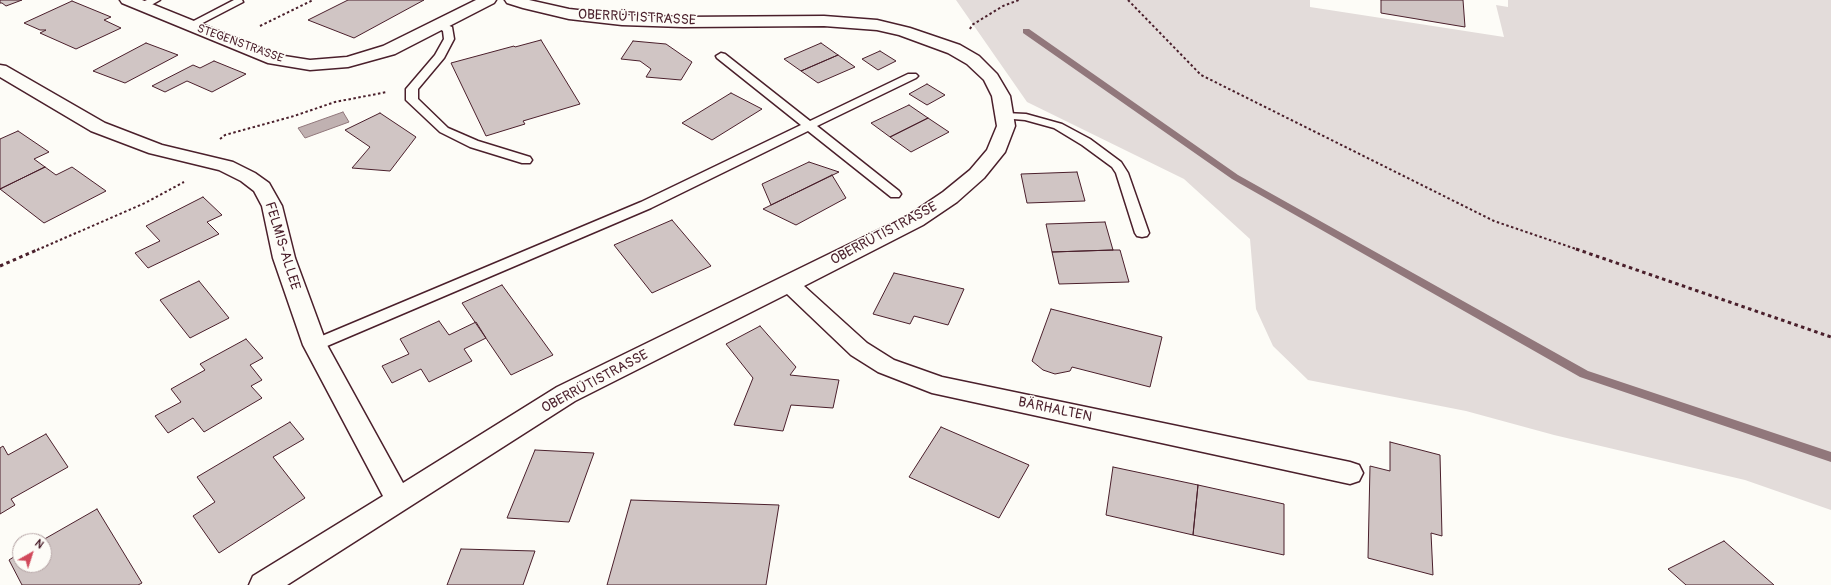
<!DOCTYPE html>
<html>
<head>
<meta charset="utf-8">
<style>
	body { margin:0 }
	#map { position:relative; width:1831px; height:585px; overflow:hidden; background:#fdfcf7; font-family:Pangolin,sans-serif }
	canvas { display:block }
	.north { position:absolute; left:12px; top:533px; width:40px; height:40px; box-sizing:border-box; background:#fdfcf7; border:1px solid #b5a4a5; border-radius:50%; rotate:39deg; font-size:11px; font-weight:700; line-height:16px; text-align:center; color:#4a1f2b }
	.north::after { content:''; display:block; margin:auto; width:14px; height:18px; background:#d1495b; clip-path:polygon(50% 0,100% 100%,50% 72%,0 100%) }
</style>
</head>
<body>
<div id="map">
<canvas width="1831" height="585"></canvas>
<div class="north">N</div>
</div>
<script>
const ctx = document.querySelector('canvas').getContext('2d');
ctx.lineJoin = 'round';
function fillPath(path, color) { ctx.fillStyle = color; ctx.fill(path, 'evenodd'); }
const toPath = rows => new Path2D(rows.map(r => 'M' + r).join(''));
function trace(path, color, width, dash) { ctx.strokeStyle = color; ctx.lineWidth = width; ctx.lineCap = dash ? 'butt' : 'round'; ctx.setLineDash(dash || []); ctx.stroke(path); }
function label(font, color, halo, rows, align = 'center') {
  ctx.font = font + ' Pangolin,sans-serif'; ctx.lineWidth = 3; ctx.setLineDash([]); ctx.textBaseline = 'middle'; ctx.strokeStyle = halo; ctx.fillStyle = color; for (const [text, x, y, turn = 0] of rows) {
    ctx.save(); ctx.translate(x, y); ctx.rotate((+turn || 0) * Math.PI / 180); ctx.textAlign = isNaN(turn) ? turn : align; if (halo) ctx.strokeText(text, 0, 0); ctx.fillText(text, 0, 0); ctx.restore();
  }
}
const green = toPath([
	[956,0,1310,0,1310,7,1504,37,1496,5,1508,7,1508,0,1831,0,1831,510,1745,480,1554,435,1466,411,1308,380,1273,346,1256,309,1250,239,1184,179,1027,102]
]);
const water = toPath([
	[343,112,349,122,305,138,298,128,343,112]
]);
const stream = toPath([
	[1023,29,1029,29,1238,175,1588,371,1831,452,1831,462,1580,377,1232,179,1023,33,1023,29]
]);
const building = toPath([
	[0,0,22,0,6,6,2,3,0,3,0,0],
	[348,0,424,0,354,38,308,20,348,0],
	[1381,0,1463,0,1465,27,1381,13,1381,0],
	[72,1,111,17,104,20,121,28,76,49,40,33,46,30,40,30,24,23,72,1],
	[541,40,580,104,523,121,525,124,486,136,451,63,514,46,515,47,541,40],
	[633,41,666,44,692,62,681,80,646,77,651,69,640,61,621,59,633,41],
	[146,43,178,55,125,83,93,71,146,43],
	[821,43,838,55,801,71,784,59,821,43],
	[880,51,896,61,878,70,862,59,880,51],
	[838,55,855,67,818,83,801,71,838,55],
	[214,61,246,74,212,92,187,81,165,92,152,86,193,65,200,68,214,61],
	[927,84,945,95,927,105,909,94,927,84],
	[731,93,762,109,712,140,682,123,731,93],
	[909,105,928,118,890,137,871,123,909,105],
	[380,113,416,137,390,171,352,168,370,147,345,130,380,113],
	[928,118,949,132,911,152,890,137,928,118],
	[18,131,49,152,34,159,45,167,0,189,0,139,18,131],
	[809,162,839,172,771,205,762,184,809,162],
	[45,167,56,175,72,167,106,191,44,223,0,189,45,167],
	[1077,172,1085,201,1027,203,1021,174,1077,172],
	[832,175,846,198,796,225,763,209,832,175],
	[203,197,222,215,207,222,219,234,148,268,135,253,160,241,146,226,203,197],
	[672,220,711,266,652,293,614,245,672,220],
	[1105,222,1113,250,1052,252,1046,224,1105,222],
	[1113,250,1120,250,1129,282,1059,284,1052,252,1113,250],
	[894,273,964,289,948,325,914,316,910,324,873,314,894,273],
	[199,281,229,318,190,338,160,300,199,281],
	[502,285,553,355,511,375,462,303,502,285],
	[1051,309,1162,337,1150,387,1072,367,1070,371,1055,374,1043,370,1032,361,1051,309],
	[439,321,449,335,476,322,486,338,464,349,472,361,429,382,421,369,392,383,382,366,409,354,400,339,439,321],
	[760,326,796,367,790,375,839,380,833,408,791,405,783,431,734,425,753,378,726,344,760,326],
	[246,339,263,358,250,365,262,380,251,386,262,398,204,432,193,418,168,433,155,416,181,402,171,389,205,370,200,364,246,339],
	[290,422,304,439,273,457,305,498,219,553,193,516,215,502,197,477,290,422],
	[941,427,1029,465,999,518,909,477,941,427],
	[46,434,68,467,11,499,15,505,0,514,0,448,3,446,8,455,46,434],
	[1390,442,1440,455,1442,536,1431,533,1433,575,1368,558,1370,466,1390,471,1390,442],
	[535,450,594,453,569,522,507,518,535,450],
	[1113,467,1198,485,1193,535,1106,515,1113,467],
	[1198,485,1284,504,1284,555,1193,535,1198,485],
	[631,500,779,505,766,585,607,585,631,500],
	[97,509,142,583,138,585,22,585,9,560,20,553,20,565,44,565,44,541,41,541,97,509],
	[1724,541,1774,585,1686,585,1668,569,1724,541],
	[461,549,535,551,523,585,447,585,461,549]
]);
const pathFar1 = toPath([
	[1128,0,1201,75,1494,221,1579,250],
	[260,26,313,0],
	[970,29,972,25,1003,6,1019,0],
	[220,139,225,135,294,116,335,102,387,92],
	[37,250,145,203,184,182]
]);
const path = toPath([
	[1576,249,1831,337],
	[0,266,39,249]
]);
const lane = toPath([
	[147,0,160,0,146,8,138,8,137,6,138,4,147,0],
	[234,0,242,0,243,2,193,28,185,28,184,26,234,0],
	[438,21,452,27,454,39,444,58,418,89,418,99,448,128,478,141,530,157,532,160,530,163,522,163,470,147,440,132,406,100,406,89,435,55,444,39,443,31,433,24,438,21],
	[721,53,725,54,810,121,908,74,916,74,918,76,916,78,817,126,899,191,901,194,899,197,891,197,808,131,651,208,320,349,315,350,310,349,308,345,310,341,641,202,801,125,717,58,716,56,721,53],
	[1005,113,1026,114,1062,124,1090,139,1121,162,1128,173,1149,233,1147,236,1142,237,1137,236,1135,233,1116,173,1112,167,1082,145,1054,128,1025,120,1001,118,999,116,1005,113]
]);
const street = toPath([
	[120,0,142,0,278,55,310,60,347,57,383,46,476,0,496,0,494,3,395,54,348,67,310,70,268,63,122,3,120,0],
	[505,0,529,0,569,9,622,15,683,17,824,16,877,20,910,28,960,45,979,56,997,74,1010,96,1015,126,1005,152,984,178,957,202,923,225,804,286,867,343,894,360,942,377,1350,462,1359,465,1363,473,1359,481,1350,484,932,393,878,372,851,355,787,294,575,401,287,585,249,585,253,576,383,496,303,345,273,258,262,206,254,191,241,181,219,170,149,153,91,131,0,77,0,65,6,66,105,123,162,145,233,162,255,173,269,183,282,206,295,258,327,345,403,483,557,387,909,215,943,192,970,170,987,150,997,126,992,96,984,80,967,64,948,53,899,35,877,30,824,26,683,27,622,25,569,19,523,8,507,3,505,0]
]);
const farStreetnames = [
	["STEGENSTRASSE",240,44,20]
];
const streetNames = [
	["OBERRÜTISTRASSE",637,18,3],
	["OBERRÜTISTRASSE",884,234,-28],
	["FELMIS-ALLEE",282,246,73],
	["OBERRÜTISTRASSE",595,382,-28],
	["BÄRHALTEN",1055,410,12]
];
fillPath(green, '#e3dcda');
fillPath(water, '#c0b1b1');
trace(water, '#91777b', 1);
fillPath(stream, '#91777b');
fillPath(building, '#d0c5c4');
trace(building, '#4a1f2b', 1);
trace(lane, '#4a1f2b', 3);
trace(street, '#4a1f2b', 3);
trace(pathFar1, '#4a1f2b', 2, [2.5, 2.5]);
trace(path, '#4a1f2b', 3, [3.5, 3.5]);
fillPath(lane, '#fdfcf7');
fillPath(street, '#fdfcf7');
label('12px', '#4a1f2b', '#fdfcf7', farStreetnames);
label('14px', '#4a1f2b', '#fdfcf7', streetNames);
</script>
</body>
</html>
